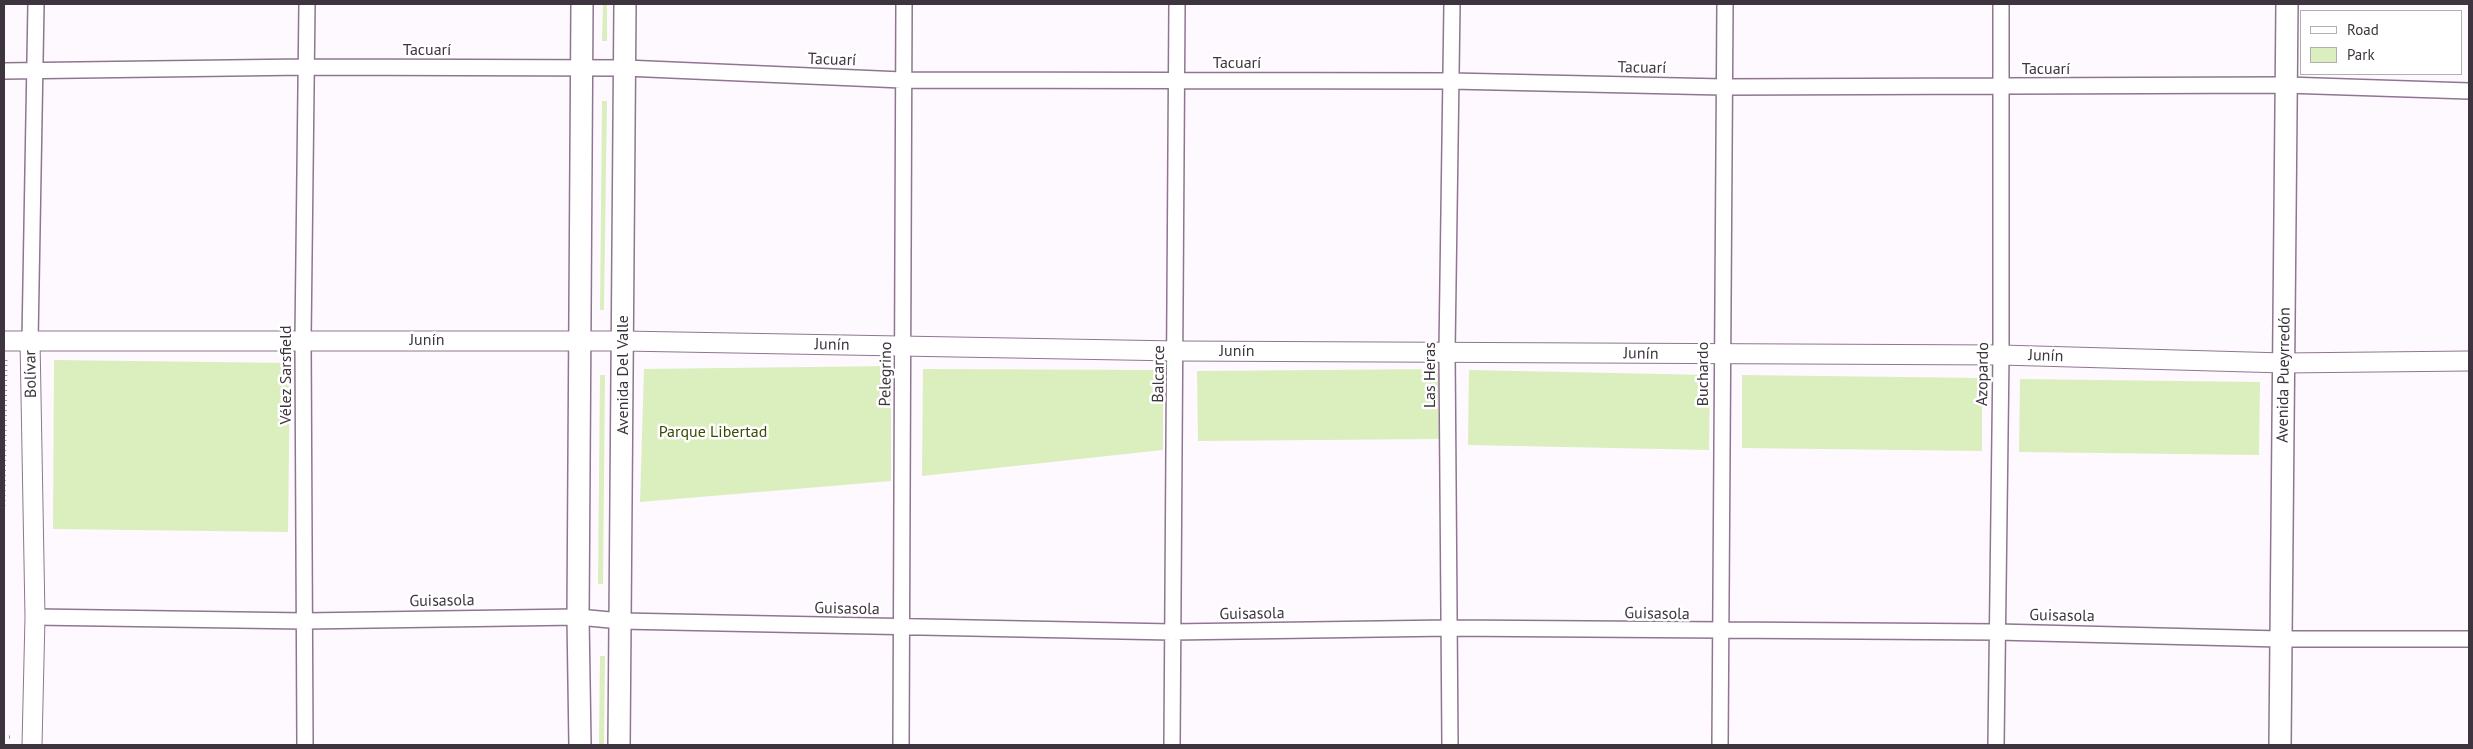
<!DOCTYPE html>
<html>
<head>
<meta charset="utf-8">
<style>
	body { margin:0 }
	#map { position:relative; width:2473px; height:749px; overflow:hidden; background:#fef9ff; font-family:"PT Sans",sans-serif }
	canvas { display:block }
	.frame { position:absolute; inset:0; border:5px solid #3e343f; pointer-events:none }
	.legend { position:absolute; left:2300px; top:10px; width:162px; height:65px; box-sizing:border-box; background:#fff; border:1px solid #b2aeb2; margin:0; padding:6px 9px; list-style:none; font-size:15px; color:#3e343f }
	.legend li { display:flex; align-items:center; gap:10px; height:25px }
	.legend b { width:25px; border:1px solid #b2aeb2 }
</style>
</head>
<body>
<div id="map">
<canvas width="2473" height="749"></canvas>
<div class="frame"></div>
<ul class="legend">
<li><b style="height:6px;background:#fff"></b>Road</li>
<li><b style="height:14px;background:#dbeebe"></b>Park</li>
</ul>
</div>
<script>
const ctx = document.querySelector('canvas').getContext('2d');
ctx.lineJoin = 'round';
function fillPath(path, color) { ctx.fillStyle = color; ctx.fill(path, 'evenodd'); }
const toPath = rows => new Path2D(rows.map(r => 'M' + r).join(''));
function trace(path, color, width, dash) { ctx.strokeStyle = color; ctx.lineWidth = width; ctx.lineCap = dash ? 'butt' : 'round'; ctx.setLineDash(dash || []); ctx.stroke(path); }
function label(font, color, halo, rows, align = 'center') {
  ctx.font = font + ' "PT Sans",sans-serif'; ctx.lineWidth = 5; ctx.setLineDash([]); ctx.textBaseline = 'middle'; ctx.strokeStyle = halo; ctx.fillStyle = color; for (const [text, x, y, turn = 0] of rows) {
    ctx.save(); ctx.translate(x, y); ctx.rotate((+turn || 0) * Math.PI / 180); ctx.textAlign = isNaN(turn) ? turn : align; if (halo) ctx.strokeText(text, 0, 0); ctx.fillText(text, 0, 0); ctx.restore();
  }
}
const green = toPath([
	[603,4,607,4,607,41,602,41],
	[602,101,607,101,604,310,600,310],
	[54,360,290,363,288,532,53,529],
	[891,366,891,481,640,502,644,369],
	[923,369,1163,370,1163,450,922,476],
	[1438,369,1439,439,1198,441,1197,371],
	[1469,370,1710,375,1709,450,1468,445],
	[600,375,605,375,603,584,598,584],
	[1742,375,1982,378,1982,451,1742,448],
	[2020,379,2260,382,2259,455,2019,452],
	[600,656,605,656,604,745,599,745]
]);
const path = toPath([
	[4,506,6,359],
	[4,737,14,737]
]);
const minor = toPath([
	[4,71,305,67,625,68,902,80,1451,81,1723,87,2286,85,2469,91],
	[30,340,36,4],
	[35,617,305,621,578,617,621,621,1172,632,1449,628,1997,632,2280,639,2469,639],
	[305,745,303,339,307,4],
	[901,745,904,4],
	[1172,745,1177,4],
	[1450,745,1447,351,1452,4],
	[1720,745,1725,4],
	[1996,745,2001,355,2001,4]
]);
const tertiary = toPath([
	[30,340,35,617,32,745],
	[4,341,623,341,1177,351,2001,355,2284,363,2469,361]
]);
const secondary = toPath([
	[580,745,578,617,582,4],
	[619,745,625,4],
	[2280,745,2287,4]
]);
const streetNames = [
	["Tacuarí",427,50],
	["Tacuarí",832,60,2],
	["Tacuarí",1237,63],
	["Tacuarí",1642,68,1],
	["Tacuarí",2046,69],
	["Junín",427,340],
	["Junín",832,345,1],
	["Junín",1237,351],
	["Junín",1641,354,1],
	["Junín",2046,356,2],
	["Bolívar",31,374,-91],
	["Pelegrino",886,374,-89],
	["Balcarce",1159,374,-89],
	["Buchardo",1703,374,-90],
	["Azopardo",1983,374,-89],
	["Vélez Sarsfield",286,375,-90],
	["Avenida Del Valle",623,375,-90],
	["Las Heras",1430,375,-90],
	["Avenida Pueyrredón",2284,375,-89],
	["Guisasola",442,601,-1],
	["Guisasola",847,609,1],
	["Guisasola",1252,614,-1],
	["Guisasola",1657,614,1],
	["Guisasola",2062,616,1]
];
const parkNames = [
	["Parque Libertad",713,432]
];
fillPath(green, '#dbeebe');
trace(minor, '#8e7690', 18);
trace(tertiary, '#8e7690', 21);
trace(secondary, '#8e7690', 24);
trace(path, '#989099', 3, [1, 4]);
trace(minor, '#fff', 15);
trace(tertiary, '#fff', 19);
trace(secondary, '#fff', 21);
label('16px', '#3e343f', '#fff', streetNames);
label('16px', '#354a02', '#fff', parkNames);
</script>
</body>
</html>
